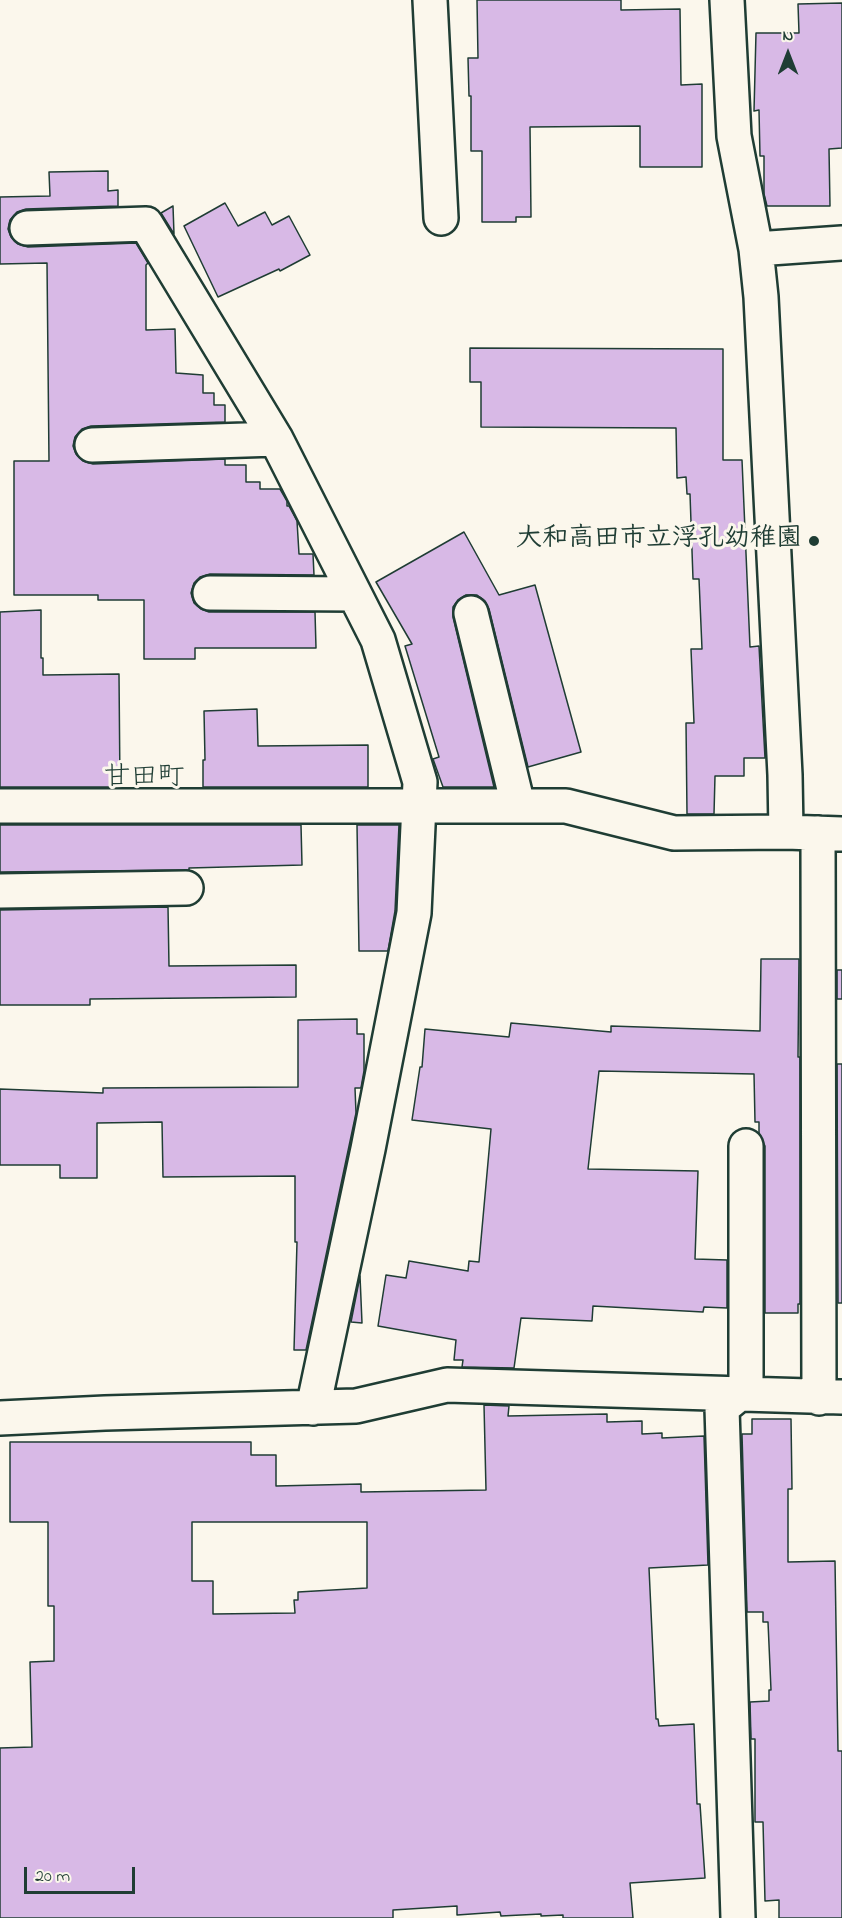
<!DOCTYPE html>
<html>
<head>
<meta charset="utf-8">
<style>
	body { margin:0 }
	#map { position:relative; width:842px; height:1918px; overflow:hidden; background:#fbf7ec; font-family:"Indie Flower",sans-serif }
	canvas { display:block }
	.north { position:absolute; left:758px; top:24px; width:60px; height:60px; -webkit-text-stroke:4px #fbf7ec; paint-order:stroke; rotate:0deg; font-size:16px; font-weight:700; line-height:24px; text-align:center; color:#1f3d34 }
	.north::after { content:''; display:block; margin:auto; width:21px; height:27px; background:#1f3d34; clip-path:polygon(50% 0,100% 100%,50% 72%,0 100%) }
	.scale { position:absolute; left:24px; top:1867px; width:111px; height:27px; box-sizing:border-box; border:3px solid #1f3d34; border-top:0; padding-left:8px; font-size:18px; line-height:21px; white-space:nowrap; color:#1f3d34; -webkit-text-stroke:4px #fbf7ec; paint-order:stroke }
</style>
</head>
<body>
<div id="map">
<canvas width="842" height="1918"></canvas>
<div class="north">N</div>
<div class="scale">20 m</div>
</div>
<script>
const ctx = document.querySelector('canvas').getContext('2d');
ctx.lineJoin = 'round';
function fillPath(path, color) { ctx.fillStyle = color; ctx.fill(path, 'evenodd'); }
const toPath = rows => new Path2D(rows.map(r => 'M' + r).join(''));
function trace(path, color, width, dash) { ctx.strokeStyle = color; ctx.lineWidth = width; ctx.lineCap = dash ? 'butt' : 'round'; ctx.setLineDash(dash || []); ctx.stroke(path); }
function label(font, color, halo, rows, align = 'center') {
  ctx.font = font + ' "Indie Flower","Klee One",sans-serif'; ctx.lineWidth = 6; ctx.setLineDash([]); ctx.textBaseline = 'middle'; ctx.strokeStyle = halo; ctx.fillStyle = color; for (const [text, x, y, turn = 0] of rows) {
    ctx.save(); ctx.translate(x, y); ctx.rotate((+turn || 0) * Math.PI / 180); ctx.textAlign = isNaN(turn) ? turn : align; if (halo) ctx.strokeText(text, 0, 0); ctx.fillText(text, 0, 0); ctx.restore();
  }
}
const building = toPath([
	[477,0,621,0,621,10,680,9,681,85,702,84,702,167,640,167,640,126,530,127,531,217,516,217,516,222,482,222,482,151,471,151,471,96,469,96,468,58,478,58,477,0],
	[842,3,842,148,829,149,830,206,767,206,764,194,764,156,760,156,759,110,754,111,756,33,799,33,798,4,842,3],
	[108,171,108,191,118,190,118,206,26,209,17,212,10,220,8,229,11,237,18,244,28,247,136,243,148,263,146,265,146,330,175,329,176,373,203,375,203,393,214,393,214,405,225,405,225,422,91,426,82,429,75,437,73,446,76,454,83,461,93,464,225,459,225,465,246,465,246,482,260,482,260,489,280,489,287,501,287,506,289,506,297,521,299,554,313,554,314,575,210,574,200,577,194,583,191,593,194,603,201,609,209,612,315,612,316,648,195,648,195,659,144,659,144,600,98,600,98,595,14,595,14,461,49,461,47,263,0,264,0,197,50,196,49,172,108,171],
	[225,203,238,226,265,212,272,225,289,216,310,255,280,271,279,269,218,297,184,226,225,203],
	[173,206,174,234,161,213,173,206],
	[470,348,723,349,723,460,742,460,750,647,759,646,765,758,744,758,744,776,715,776,714,814,687,814,686,723,694,723,691,649,702,649,699,579,693,579,690,494,687,494,686,477,677,478,676,428,481,427,481,382,470,382,470,348],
	[464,532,499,595,535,585,581,752,528,767,489,609,485,601,477,595,466,595,458,600,453,607,453,617,494,787,443,787,433,759,439,757,405,646,412,644,376,582,464,532],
	[41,610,41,658,43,658,43,675,119,674,120,787,0,787,0,612,41,610],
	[257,709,258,746,368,745,368,787,203,787,203,760,205,760,204,711,257,709],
	[0,825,301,825,302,865,189,868,189,870,0,872,0,825],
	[357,825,399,825,395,911,388,951,359,951,357,825],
	[168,907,169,966,296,965,296,997,90,999,90,1005,0,1005,0,910,168,907],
	[761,959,799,959,798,1057,800,1057,800,1304,798,1304,798,1313,765,1313,765,1146,759,1133,759,1122,755,1122,754,1074,599,1071,588,1169,698,1171,695,1259,727,1260,727,1308,704,1307,703,1312,593,1306,592,1321,521,1318,514,1368,462,1367,463,1360,454,1360,456,1340,378,1326,386,1275,406,1278,409,1261,468,1271,469,1261,479,1262,491,1129,412,1120,420,1067,422,1067,425,1029,509,1037,511,1023,611,1032,611,1026,760,1031,761,959],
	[837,970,842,970,842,999,837,999,837,970],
	[357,1019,357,1034,364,1034,364,1071,361,1088,355,1088,356,1113,306,1350,294,1350,297,1242,295,1242,295,1176,163,1177,162,1122,97,1123,97,1178,60,1178,60,1165,0,1165,0,1089,103,1093,103,1088,298,1087,298,1020,357,1019],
	[837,1064,842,1064,842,1303,838,1303,837,1064],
	[360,1276,362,1323,351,1322,360,1276],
	[484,1405,509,1406,508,1416,607,1414,607,1422,642,1421,642,1434,662,1433,662,1438,704,1436,708,1565,649,1568,656,1719,658,1719,659,1726,694,1724,697,1804,700,1804,705,1878,630,1883,633,1918,563,1918,563,1915,541,1916,541,1914,501,1916,500,1912,457,1915,457,1906,393,1910,393,1918,0,1918,0,1748,32,1747,30,1662,54,1661,54,1606,48,1606,48,1522,10,1522,10,1442,251,1442,251,1455,276,1455,276,1486,361,1484,361,1492,486,1490,484,1405],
	[192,1522,367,1522,367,1588,298,1592,298,1600,294,1600,295,1613,213,1614,213,1581,192,1581,192,1522],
	[752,1419,791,1419,792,1489,788,1489,788,1562,835,1561,838,1751,842,1751,842,1918,779,1918,779,1900,765,1901,763,1822,755,1822,755,1739,751,1739,750,1702,769,1701,769,1690,771,1690,768,1622,763,1622,763,1612,747,1612,742,1434,752,1434,752,1419]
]);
const street = toPath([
	[430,0,441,218],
	[727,0,734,136,756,249,761,297,785,775,786,832,842,834],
	[27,228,146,224,276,439,378,640,420,782,414,913,368,1149,313,1408],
	[756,249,842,243],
	[92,445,276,439],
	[210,593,354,594],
	[471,613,518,805],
	[0,806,566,806,674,833,786,832],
	[818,833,819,1398],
	[0,891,186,888],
	[0,1418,105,1413,356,1406,447,1385,842,1397],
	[738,1918,722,1408,738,1395,746,1384,746,1146]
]);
const markers = [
	[814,541,6,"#1f3d34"]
];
const poiNames = [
	["大和高田市立浮孔幼稚園",802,541]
];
const neighbourhoodNames = [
	["甘田町",144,780]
];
fillPath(building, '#d8b9e6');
trace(building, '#1f3d34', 1.5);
trace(street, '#1f3d34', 38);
trace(street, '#fbf7ec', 33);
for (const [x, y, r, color] of markers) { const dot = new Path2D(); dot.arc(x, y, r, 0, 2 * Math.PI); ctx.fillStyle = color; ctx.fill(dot); trace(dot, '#fbf7ec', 2); }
label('bold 26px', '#1f3d34', '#fbf7ec', poiNames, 'right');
label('27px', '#1f3d34', '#fbf7ec', neighbourhoodNames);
</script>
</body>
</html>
